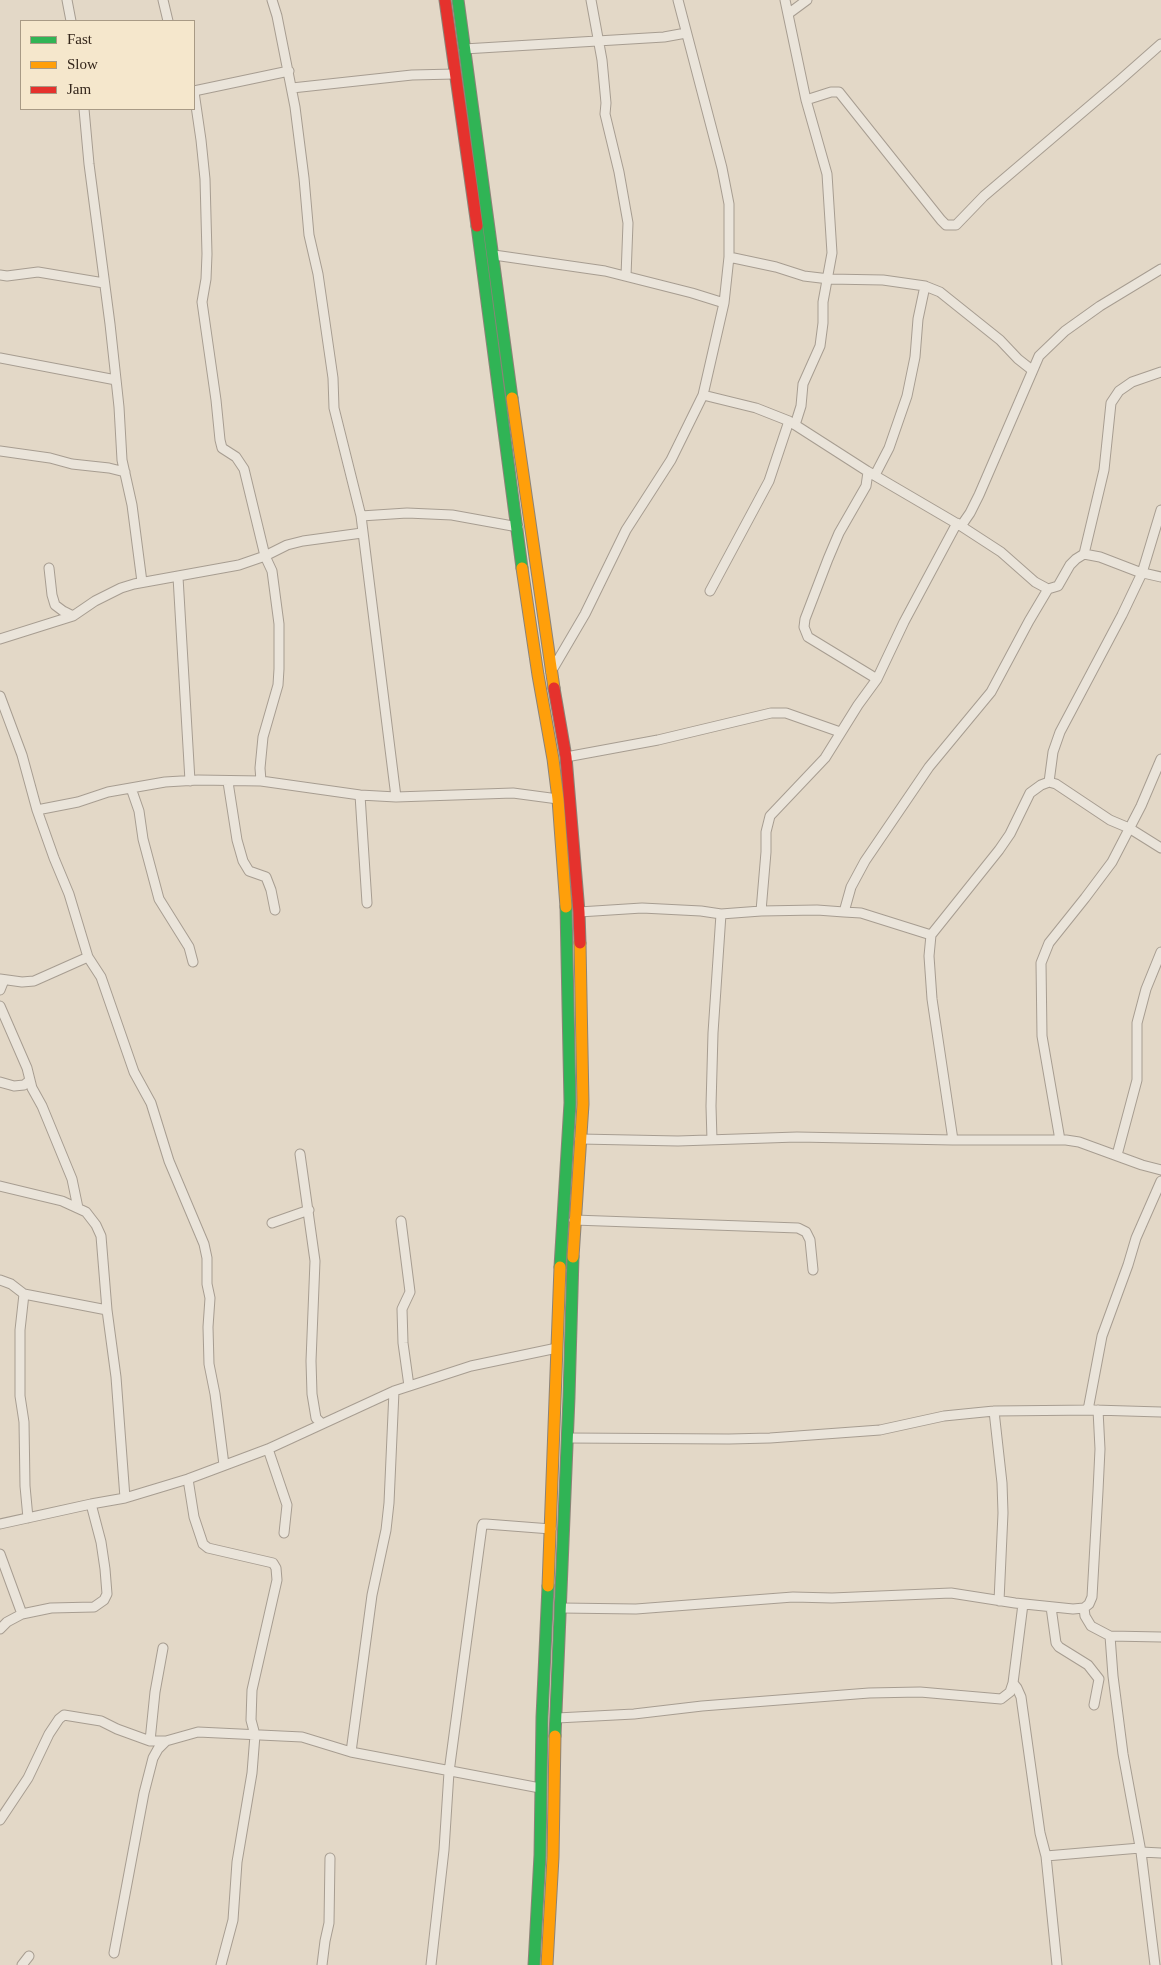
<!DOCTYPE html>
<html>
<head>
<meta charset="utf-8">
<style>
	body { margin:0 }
	#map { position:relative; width:1161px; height:1965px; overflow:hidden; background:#e3d8c7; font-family:"Times New Roman",serif }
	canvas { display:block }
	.legend { position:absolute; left:20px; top:20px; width:175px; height:90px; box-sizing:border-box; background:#f5e7cc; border:1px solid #a89a85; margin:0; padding:6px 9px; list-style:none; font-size:15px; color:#34261b }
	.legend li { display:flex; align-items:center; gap:10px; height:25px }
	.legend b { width:25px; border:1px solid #a89a85 }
</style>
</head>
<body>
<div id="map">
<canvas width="1161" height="1965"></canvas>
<ul class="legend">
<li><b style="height:6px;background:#30b455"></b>Fast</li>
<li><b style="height:6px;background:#ff9f0a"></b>Slow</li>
<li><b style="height:6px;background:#e5322d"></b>Jam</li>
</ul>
</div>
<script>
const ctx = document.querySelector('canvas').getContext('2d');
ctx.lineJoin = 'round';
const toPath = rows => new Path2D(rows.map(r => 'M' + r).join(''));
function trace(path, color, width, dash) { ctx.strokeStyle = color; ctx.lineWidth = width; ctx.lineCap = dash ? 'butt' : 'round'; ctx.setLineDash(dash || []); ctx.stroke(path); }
const street = toPath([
	[67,0,71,21],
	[163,0,168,21],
	[272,0,277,16,295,107,304,178,309,235,318,274,333,378,334,408,361,516,396,797],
	[591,0,602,60,606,103,605,114,619,172,628,223,626,276],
	[785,0,806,100,827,174,832,253,823,302,823,323,820,346,803,384,801,406,795,425],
	[788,14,807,0],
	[464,49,664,37,686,33],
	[292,88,412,75,455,74],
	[194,91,289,71],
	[194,92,201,140,205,179,207,254,206,279,202,302,216,400,220,440,222,448,236,457,244,469,265,556,272,571,279,624,279,669,278,685,263,737,260,768,261,781],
	[806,100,831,92,839,92,941,220,946,225,956,225,984,196,1119,81,1161,44],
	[84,109,89,164,110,324,119,407,122,460,132,505,142,582],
	[494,255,605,271,692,293,724,303],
	[729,257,776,267,804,276,829,279,883,280,925,286,940,292,1000,340,1018,359,1032,370],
	[0,275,7,276,38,272,104,283],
	[0,358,116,380],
	[703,395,756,408,789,421,867,471,961,526,1001,552,1035,582,1048,589],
	[0,451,50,458,72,464,109,468,125,472],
	[868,472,866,486,839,533,828,559,805,619,804,627,808,637,877,679],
	[875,475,889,448,907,396,915,357,918,319,925,286],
	[361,516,407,513,452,515,518,527],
	[961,526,970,513,979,495,1039,356,1065,331,1100,306,1161,269],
	[1084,554,1104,470,1111,403,1119,391,1132,382,1161,372],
	[49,568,52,595,55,605,63,611,73,616],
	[178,577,190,781],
	[710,591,769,481,789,421],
	[0,639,73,616,95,601,121,588,134,584,239,565,265,556,287,545,303,541,362,533],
	[551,672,585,614,626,530,671,460,703,395,724,303,729,257,729,204,722,168,678,0],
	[0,696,22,755,37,810,54,858,69,894,88,957,101,977,134,1072,151,1103,169,1161,204,1244,207,1258,207,1284,210,1298,208,1327,209,1364,215,1394,224,1465],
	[566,757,658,740,771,713,786,713,840,732],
	[228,782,237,840,243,861,249,871,266,877,271,890,275,910],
	[1049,782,1053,752,1060,732,1122,615,1142,573,1161,510],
	[131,788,139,811,143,839,159,899,189,947,193,962],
	[360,795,367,903],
	[37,810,78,802,108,792,165,782,198,780,261,781,360,795,396,797,513,793,558,799],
	[761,911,766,852,766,832,770,816,825,758,858,705,877,679,904,622,957,523],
	[579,912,642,908,701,911,721,914,761,911,817,910,844,912,861,913,931,935],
	[844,912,851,887,865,861,929,767,991,692,1029,621,1048,589,1058,586,1070,565,1076,559,1084,554,1100,557,1139,572,1161,577],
	[0,979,22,982,34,981,88,957],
	[0,990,4,980],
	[0,1006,27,1068,32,1088,42,1106,72,1179,78,1208],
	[0,1082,14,1086,24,1085,29,1081],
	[580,1139,678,1141,797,1137,953,1140,1066,1140,1079,1142,1142,1165,1161,1170],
	[712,1140,711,1106,713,1033,721,914],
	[953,1140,932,999,929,956,931,935,999,850,1010,834,1030,793,1041,785,1049,782,1056,784,1110,820,1129,828,1161,848],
	[1060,1140,1042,1036,1041,963,1049,943,1085,898,1112,862,1141,806,1161,759],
	[300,1154,315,1261,311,1361,312,1394,316,1418,321,1423],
	[1117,1155,1137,1080,1137,1023,1146,989,1161,952],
	[0,1186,62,1201,86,1212,96,1225,101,1236,107,1310,116,1377,125,1498],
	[574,1220,798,1228,806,1232,810,1240,813,1270],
	[401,1221,410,1292,402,1309,403,1343,409,1386],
	[272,1223,309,1210],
	[0,1280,11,1284,24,1294,107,1310],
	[24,1294,20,1330,20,1396,24,1422,25,1486,28,1518],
	[1088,1410,1102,1336,1128,1265,1136,1238,1161,1181],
	[994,1411,1002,1483,1003,1513,999,1601],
	[567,1438,729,1439,770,1438,880,1430,944,1416,994,1411,1094,1410,1161,1412],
	[268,1449,287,1505,284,1533],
	[188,1479,194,1517,203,1544,208,1548,273,1563,276,1568,277,1580,252,1690,251,1720,255,1735,252,1773,237,1862,233,1920,221,1965],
	[0,1524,91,1504,125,1498,188,1479,268,1449,394,1391,471,1366,557,1348],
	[0,1554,22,1614],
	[1051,1607,1056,1643,1059,1647,1088,1665,1099,1679,1094,1705],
	[561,1608,636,1609,793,1597,832,1598,951,1593,1015,1603,1073,1609,1084,1608,1089,1604,1092,1597,1098,1491,1100,1449,1098,1410],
	[1084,1608,1085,1616,1091,1626,1110,1636,1161,1637],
	[0,1629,7,1622,22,1614,51,1608,94,1607,104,1600,107,1594,105,1569,101,1542,91,1504],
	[1110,1636,1113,1676,1123,1754,1141,1852,1155,1965],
	[1013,1683,1017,1688,1021,1697,1040,1833,1046,1856],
	[557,1718,634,1714,702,1706,869,1693,920,1692,1001,1699,1010,1692,1013,1683,1023,1604],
	[150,1741,155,1692,163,1648],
	[351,1752,372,1595,386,1530,389,1503,394,1391],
	[0,1820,28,1778,49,1734,59,1719,64,1715,101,1721,117,1729,150,1741,166,1741],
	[1141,1852,1161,1853],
	[114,1953,144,1793,153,1758,158,1749,166,1741,198,1732,302,1737,351,1752,540,1788],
	[22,1965,29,1956],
	[322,1965,325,1941,329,1923,330,1858],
	[431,1965,444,1850,449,1772,482,1526,483,1524,486,1524,551,1529],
	[1057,1965,1046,1856,1140,1848]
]);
const fast = toPath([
	[458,0,512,398],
	[477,226,522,568],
	[560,1267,570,1103,566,907],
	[555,1736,569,1397,573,1257],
	[534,1965,540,1855,542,1717,548,1586]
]);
const slow = toPath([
	[512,398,554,688],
	[522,568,538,675,553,759,558,799,566,907],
	[573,1257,583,1104,580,943],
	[548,1586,560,1267],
	[547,1965,553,1857,555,1736]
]);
const jam = toPath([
	[445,0,477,226],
	[554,688,566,757,579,912,580,943]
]);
trace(street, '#a79d91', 11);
trace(fast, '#8c8378', 13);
trace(slow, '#8c8378', 13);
trace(jam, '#8c8378', 13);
trace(street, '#eae4da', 9);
trace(fast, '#30b455', 11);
trace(slow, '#ff9f0a', 11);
trace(jam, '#e5322d', 11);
</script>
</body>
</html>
